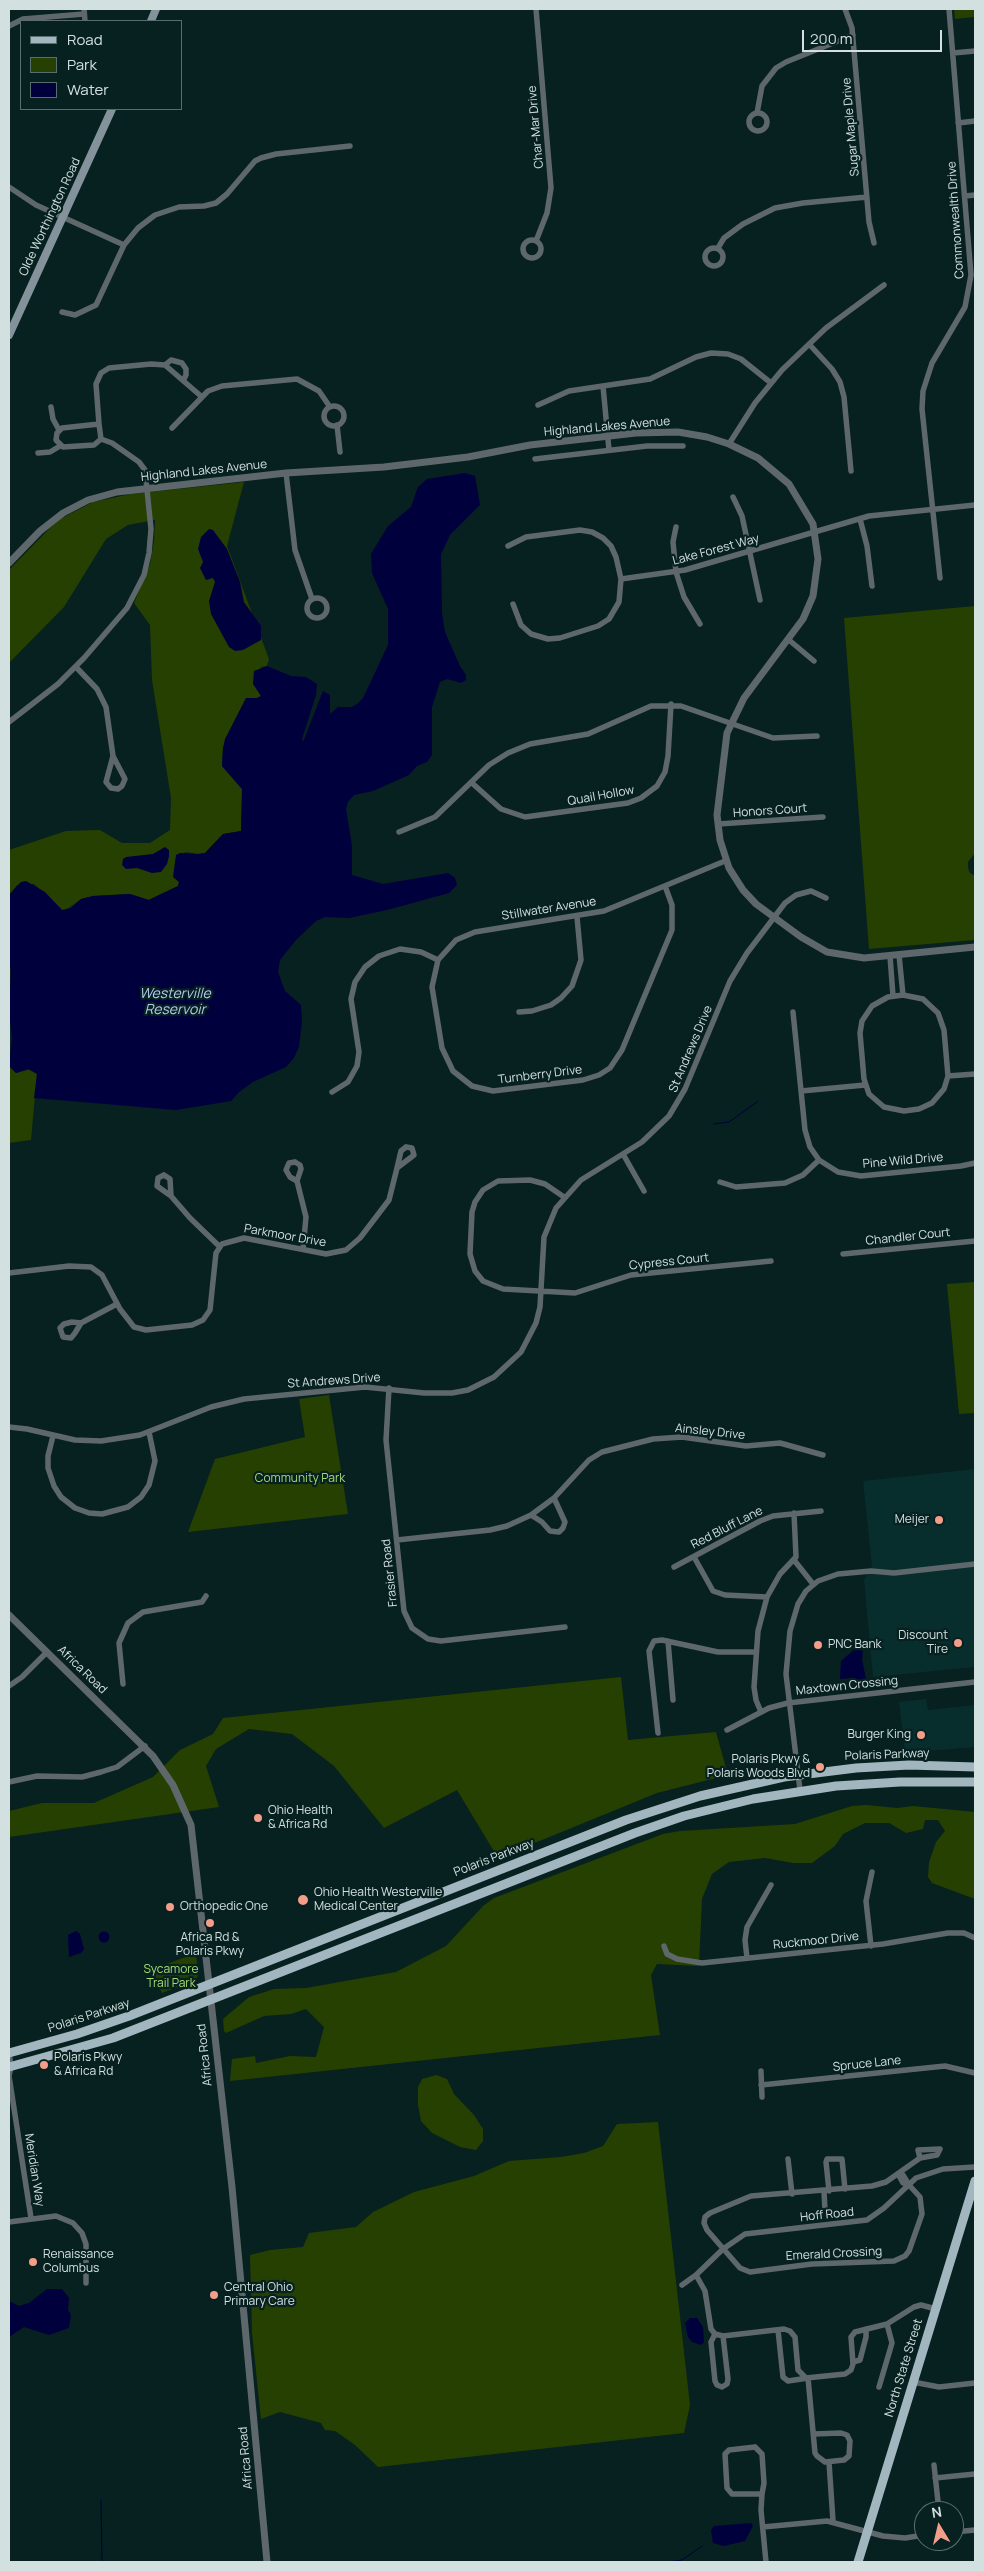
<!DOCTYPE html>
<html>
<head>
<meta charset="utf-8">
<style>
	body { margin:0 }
	#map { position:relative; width:984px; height:2571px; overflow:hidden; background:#072020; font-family:Manrope,sans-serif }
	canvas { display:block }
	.frame { position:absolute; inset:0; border:10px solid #d2e0e0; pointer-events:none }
	.legend { position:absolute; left:20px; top:20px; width:162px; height:90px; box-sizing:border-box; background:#072020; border:1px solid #586d6d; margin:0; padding:6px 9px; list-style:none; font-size:15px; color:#d2e0e0 }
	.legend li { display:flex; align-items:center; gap:10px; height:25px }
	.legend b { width:25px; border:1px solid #586d6d }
	.north { position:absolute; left:914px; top:2501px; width:50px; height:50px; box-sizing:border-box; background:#072020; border:1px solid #586d6d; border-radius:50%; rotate:351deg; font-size:14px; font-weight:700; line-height:20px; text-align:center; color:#d2e0e0 }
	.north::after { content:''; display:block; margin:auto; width:18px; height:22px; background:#f49e8a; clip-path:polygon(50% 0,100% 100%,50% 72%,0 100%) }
	.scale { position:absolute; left:802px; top:30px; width:140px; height:22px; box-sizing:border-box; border:2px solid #d2e0e0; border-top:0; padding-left:6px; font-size:15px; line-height:18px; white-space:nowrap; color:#d2e0e0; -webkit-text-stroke:4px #072020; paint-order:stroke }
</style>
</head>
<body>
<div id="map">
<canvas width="984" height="2571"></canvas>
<div class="frame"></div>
<ul class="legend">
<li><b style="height:6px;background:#a2b6bf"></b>Road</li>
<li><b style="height:14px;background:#264001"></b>Park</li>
<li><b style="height:14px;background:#00003d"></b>Water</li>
</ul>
<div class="north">N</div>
<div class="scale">200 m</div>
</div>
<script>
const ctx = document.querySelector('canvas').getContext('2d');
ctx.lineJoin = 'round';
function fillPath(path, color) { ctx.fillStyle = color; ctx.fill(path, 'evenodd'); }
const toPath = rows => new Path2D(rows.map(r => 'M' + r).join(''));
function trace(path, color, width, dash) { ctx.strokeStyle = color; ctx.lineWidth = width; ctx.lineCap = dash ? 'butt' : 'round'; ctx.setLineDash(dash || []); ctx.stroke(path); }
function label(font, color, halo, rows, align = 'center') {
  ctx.font = font + ' Manrope,sans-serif'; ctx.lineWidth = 4.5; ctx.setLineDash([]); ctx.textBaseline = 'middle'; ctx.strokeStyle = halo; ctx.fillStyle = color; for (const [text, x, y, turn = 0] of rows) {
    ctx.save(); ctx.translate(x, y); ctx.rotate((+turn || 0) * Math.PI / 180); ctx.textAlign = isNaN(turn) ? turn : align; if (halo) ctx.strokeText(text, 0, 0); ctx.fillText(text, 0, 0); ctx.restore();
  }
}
const built = toPath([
	[975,1469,975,1667,873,1677,864,1580,872,1566,863,1481],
	[926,1699,928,1710,975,1705,975,1747,905,1753,899,1702]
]);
const green = toPath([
	[954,9,975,9,975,17,955,19],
	[244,482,227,546,269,659,267,666,261,667,257,689,261,696,257,698,246,698,223,748,222,766,242,789,241,831,223,834,205,853,198,854,185,852,175,878,179,882,178,886,148,900,130,894,93,896,81,899,66,910,62,910,34,884,17,885,9,895,9,850,66,831,100,830,122,843,150,843,170,830,171,798,152,680,150,625,134,603,150,564,154,541,155,520,128,525,106,539,64,607,9,663,9,570,50,528,62,518,93,502,131,494],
	[975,606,975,853,968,862,968,868,970,873,975,876,975,940,869,949,844,618],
	[9,1066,16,1073,32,1069,37,1074,31,1140,9,1143],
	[975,1282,975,1413,959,1414,947,1284],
	[329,1395,348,1514,188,1532,215,1459,305,1437,299,1399],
	[621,1677,628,1740,716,1732,728,1775,657,1793,498,1858,457,1790,384,1828,334,1766,292,1734,249,1729,216,1749,206,1766,219,1807,9,1837,9,1811,42,1803,94,1803,153,1777,180,1750,213,1734,223,1718],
	[866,1805,897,1808,913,1806,975,1812,975,1899,932,1883,928,1877,929,1862,936,1842,945,1831,938,1820,925,1820,923,1829,906,1833,889,1823,865,1823,843,1834,835,1846,812,1863,793,1863,765,1858,729,1862,712,1874,702,1899,699,1966,657,1964,651,1975,660,2035,230,2081,232,2059,255,2056,256,2063,290,2056,316,2057,324,2027,306,2009,291,2014,264,2016,226,2033,224,2031,223,2019,249,1997,274,1989,306,1988,396,1972,446,1946,483,1906,494,1898,663,1834,680,1831,795,1824,852,1806],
	[196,1953,198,1975,196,1980,162,1993,151,1970],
	[436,2075,447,2079,454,2094,474,2115,483,2129,483,2141,476,2150,460,2147,432,2133,421,2121,418,2105,418,2087,422,2079],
	[658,2122,690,2405,684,2433,378,2467,355,2445,335,2431,325,2430,321,2423,280,2412,261,2419,252,2333,250,2255,270,2250,303,2247,309,2233,356,2227,373,2212,414,2192,474,2176,509,2161,561,2157,584,2153,603,2146,617,2124]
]);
const water = toPath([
	[465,473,475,476,480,505,450,535,441,554,442,613,445,632,460,666,466,675,466,680,461,683,447,679,440,682,432,707,432,755,427,762,417,766,409,775,373,791,354,795,348,802,346,809,352,846,352,875,383,884,448,873,455,878,457,885,449,893,387,910,349,918,325,917,316,921,296,940,280,960,278,972,285,991,301,1005,302,1021,299,1047,294,1058,286,1067,253,1082,239,1092,231,1101,176,1110,34,1098,37,1074,28,1069,16,1073,9,1066,12,1038,9,1011,11,971,9,962,9,895,21,882,26,881,45,892,62,910,71,908,81,899,93,896,130,894,149,900,178,886,179,882,173,877,176,855,180,853,198,854,205,853,223,834,241,831,242,789,222,766,223,748,225,739,246,698,257,698,261,696,253,684,254,671,267,666,291,676,306,677,317,684,316,695,302,739,303,742,323,691,330,695,330,714,338,707,352,707,357,704,363,698,388,645,388,609,372,573,371,554,388,526,411,507,418,487,427,479],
	[209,529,213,530,227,549,240,582,244,602,261,626,261,640,243,650,235,651,229,647,211,614,209,601,215,582,213,578,206,580,200,568,203,562,198,549,201,537],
	[165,847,169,850,169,856,167,864,161,872,152,873,137,868,126,869,122,865,123,859,126,857,153,854],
	[856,1648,863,1651,862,1659,866,1679,861,1681,852,1678,840,1679,841,1661],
	[76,1931,80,1934,84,1949,81,1953,69,1957,68,1935],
	'98.5 1937a5.5 5.5 0 1 1 11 0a5.5 5.5 0 1 1-11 0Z',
	[47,2289,62,2289,69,2298,68,2310,71,2315,69,2328,49,2335,24,2327,9,2337,9,2301,19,2306,29,2303],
	[690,2318,697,2318,703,2327,704,2342,701,2345,692,2342,688,2337,685,2323],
	[751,2523,753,2526,745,2541,724,2546,713,2543,711,2530,714,2526]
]);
const stream = toPath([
	[714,1124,729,1122,757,1102],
	[101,2500,102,2562],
	[668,2562,682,2560,702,2546]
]);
const minor = toPath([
	[84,9,85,21],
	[845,9,852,28,869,222,874,243],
	[9,26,23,19,84,14],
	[953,53,975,51],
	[757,113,762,86,776,68,786,62,853,35],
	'749 122a9 9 0 1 1 18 0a9 9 0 1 1-18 0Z',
	[958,123,975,121],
	[9,187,36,205,124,245],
	[965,196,975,195],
	'523 249a9 9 0 1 1 18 0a9 9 0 1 1-18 0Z',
	[536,241,547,213,551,188,536,9],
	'705 257a9 9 0 1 1 18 0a9 9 0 1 1-18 0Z',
	[718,248,724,238,743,224,775,208,803,203,867,197],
	[62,312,75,315,96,305,124,245,138,228,155,215,179,207,204,206,216,203,227,194,255,161,261,158,276,154,350,146],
	[809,344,832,369,840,382,844,397,851,471],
	[165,365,171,360,182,363,186,369,186,375,184,379],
	[603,386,609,450],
	[538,405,569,391,650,379,696,357,711,353,728,354,741,359,771,383],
	'324 416a10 10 0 1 1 20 0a10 10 0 1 1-20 0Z',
	[51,407,53,419,59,430],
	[99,424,96,384,101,373,109,368,151,364,165,365,202,397],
	[99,424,101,439,94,445,63,447,56,440,57,433,62,428,99,424],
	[337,425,340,452],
	[172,428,208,391,222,386,297,379,319,391,330,407],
	[729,444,755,403,782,370,826,328,884,285],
	[38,453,50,452,60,446],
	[535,459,647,446,683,446],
	[286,473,295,550,312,599],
	[733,497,742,516,760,600],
	[860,519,867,546,872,586],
	[676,527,673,542,676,572,684,597,700,624],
	[508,546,526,537,580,530,592,532,603,538,611,546,616,557,621,579,619,602,609,619,598,626,560,638,548,639,531,634,521,625,513,604],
	[940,578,922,409,923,391,932,363,965,307,971,275,949,9],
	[621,579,685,570,869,516,975,505],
	'307 608a10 10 0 1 1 20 0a10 10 0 1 1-20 0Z',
	[789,640,814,661],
	[76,667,97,689,106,707,113,756],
	[9,722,58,684,84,658,127,608,144,575,149,553,151,529,145,470,139,462,112,443,101,439],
	[113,756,125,779,122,786,118,789,111,788,106,782,113,756],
	[472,783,501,809,525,817,628,803,641,798,657,786,665,772,668,756,671,704],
	[718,824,823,817],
	[399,832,435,817,489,765,508,753,530,744,588,734,651,706,681,706,773,738,817,736],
	[665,886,672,905,672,930,622,1050,610,1068,599,1075,583,1080,493,1091,472,1086,453,1071,442,1048,432,987,438,960,456,940,475,932,604,911,725,861],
	[899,955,903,995],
	[890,956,893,996],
	[903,995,923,999,938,1013,944,1030,948,1076,944,1089,932,1103,919,1109,904,1111,884,1107,869,1094,864,1079,860,1033,862,1021,872,1006,888,997,903,995],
	[519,1012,532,1011,551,1005,561,998,572,986,581,960,577,917],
	[793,1012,805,1130,810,1147,819,1160,838,1172,861,1176,961,1166,975,1163],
	[948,1076,975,1074],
	[801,1091,865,1085],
	[332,1092,348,1082,357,1066,359,1052,351,999,355,982,365,967,379,956,400,949,421,952,438,960],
	[406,1147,412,1148,414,1155,397,1168,401,1151,406,1147],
	[623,1154,644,1191],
	[295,1162,300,1165,301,1169,297,1181,290,1177,286,1170,289,1163,295,1162],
	[164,1175,170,1179,171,1196,157,1186,158,1178,164,1175],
	[297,1181,306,1217,303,1249],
	[720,1182,736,1187,785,1183,803,1175,819,1160],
	[171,1196,190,1218,219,1246],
	[564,1197,545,1184,530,1180,498,1181,483,1190,475,1202,472,1212,470,1254,475,1271,483,1281,503,1289,575,1293,631,1275,771,1261],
	[843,1254,975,1241],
	[9,1273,69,1266,91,1267,102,1275,120,1309,134,1327,146,1330,192,1325,203,1320,210,1310,216,1253,222,1244,244,1238,326,1254,346,1250,360,1238,389,1200,397,1168],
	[72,1322,81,1323,75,1333,71,1338,63,1337,60,1328,64,1324,72,1322],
	[81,1323,117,1304],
	[389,1388,386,1440,404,1611,412,1628,428,1639,441,1641,565,1627],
	[9,1427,27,1429,75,1440,101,1441,140,1435,211,1407,244,1399,365,1387,424,1393,452,1393,468,1390,494,1377,521,1352,536,1323,540,1307,544,1237,556,1208,581,1180,642,1142,669,1116,685,1089,730,981,747,953,785,903,796,895,811,891,826,898],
	[53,1436,48,1456,48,1468,54,1486,61,1497,75,1508,89,1513,102,1514,128,1507,141,1497,149,1485,155,1461,149,1432],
	[531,1515,554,1498,589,1460,602,1452,653,1439,682,1437,746,1446,780,1443,823,1455],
	[397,1540,490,1530,507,1526,531,1515,542,1522,550,1531,559,1532,563,1528,565,1522,554,1498],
	[694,1557,713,1591,725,1595,767,1597],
	[794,1560,813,1584],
	[674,1567,760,1521,773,1516,821,1511],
	[668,1641,673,1700],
	[123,1684,119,1643,128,1623,143,1612,202,1602,206,1596],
	[9,1686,22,1677,47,1652],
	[761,1712,756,1700,754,1687,758,1631,767,1597,780,1574,796,1557,794,1513],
	[727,1730,769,1708,788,1703,975,1682],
	[658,1733,649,1651,654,1641,662,1640,718,1652,755,1652],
	[9,1782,37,1776,82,1777,101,1772,117,1767,145,1746],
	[800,1790,786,1674,790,1631,798,1604,806,1591,818,1581,838,1574,871,1571,894,1573,975,1564],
	[664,1946,667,1954,677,1959,702,1963,883,1944,948,1933,964,1933,975,1938],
	[871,1946,866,1901,872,1872],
	[747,1958,745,1940,747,1927,771,1885],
	[9,2053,11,2067,9,2076,31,2218],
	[761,2071,762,2097],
	[761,2085,945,2066,975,2073],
	[788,2159,792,2194],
	[898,2174,903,2175,909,2185,903,2183,898,2174],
	[909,2185,920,2197,922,2214,909,2251,905,2256,894,2261,812,2264,750,2272,740,2268,707,2230,704,2223,705,2217,710,2213,751,2196,872,2186,886,2182,920,2158,937,2155,940,2149,918,2150,920,2158],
	[824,2191,825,2211],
	[829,2191,826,2162,827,2159,842,2159,845,2189],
	[9,2222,56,2216,73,2223,82,2233,86,2244,86,2283],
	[696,2275,705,2291,711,2329,715,2334,723,2336,784,2329,790,2331,795,2337,798,2370,806,2378,845,2374,851,2370,853,2364,851,2337,855,2332,887,2324,914,2307,921,2305,936,2309],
	[682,2285,696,2275,723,2249,745,2234,867,2220,884,2208,916,2178,943,2169,975,2167],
	[778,2330,783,2377,788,2381,808,2378,815,2453,817,2456,825,2462,844,2460,849,2456,850,2441,847,2435,841,2433,814,2434],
	[715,2334,711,2342,715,2381,717,2385,722,2387,727,2384,728,2379,723,2336],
	[853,2362,860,2360,866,2337,866,2329],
	[913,2382,939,2387,975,2383],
	[879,2387,892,2343,887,2324],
	[755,2447,762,2454,764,2483,762,2494,732,2494,727,2488,725,2454,729,2450,755,2447],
	[829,2462,833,2521],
	[934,2465,939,2511],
	[935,2478,975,2474],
	[762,2494,761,2510,766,2562],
	[763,2527,827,2521,883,2536,905,2538,924,2535],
	[954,2532,975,2530]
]);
const tertiary = toPath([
	[9,563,40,531,63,513,88,500,117,492,286,473,384,467,468,457,530,445,636,433,678,432,707,437,729,444,758,458,789,484,813,524,818,559,813,596,803,619,744,698,727,733,717,815,720,840,729,868,743,890,756,904,801,937,827,952,864,958,975,947],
	[9,1615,153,1756,173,1785,191,1825,232,2187,267,2562]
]);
const secondary = toPath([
	[151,21,156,9],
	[9,335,112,109]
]);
const primary = toPath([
	[9,2053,77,2034,129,2016,626,1820,700,1796,784,1777,856,1768,909,1765,975,1767],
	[9,2067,113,2038,635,1833,684,1816,753,1799,836,1786,900,1782,975,1782],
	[858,2562,975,2181]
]);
const markers = [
	[939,1520,5,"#f49e8a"],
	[958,1643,5,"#f49e8a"],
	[818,1645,5,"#f49e8a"],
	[921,1735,5,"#f49e8a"],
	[820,1767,5,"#f49e8a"],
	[258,1818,5,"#f49e8a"],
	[303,1900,6,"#f49e8a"],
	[170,1907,5,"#f49e8a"],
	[210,1923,5,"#f49e8a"],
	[44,2065,5,"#f49e8a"],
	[33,2262,5,"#f49e8a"],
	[214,2295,5,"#f49e8a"]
];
const streetNames = [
	["Char-Mar Drive",536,127,-95],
	["Sugar Maple Drive",851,127,-95],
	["Olde Worthington Road",50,217,-65],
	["Commonwealth Drive",956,220,-94],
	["Highland Lakes Avenue",607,427,-5],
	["Highland Lakes Avenue",204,471,-6],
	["Lake Forest Way",716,550,-15],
	["Quail Hollow",601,796,-10],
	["Honors Court",770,811,-4],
	["Stillwater Avenue",549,909,-9],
	["St Andrews Drive",691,1049,-67],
	["Turnberry Drive",540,1075,-7],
	["Pine Wild Drive",903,1161,-5],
	["Parkmoor Drive",285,1236,10],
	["Chandler Court",908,1237,-6],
	["Cypress Court",669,1262,-6],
	["St Andrews Drive",334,1381,-4],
	["Ainsley Drive",710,1432,6],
	["Red Bluff Lane",727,1528,-27],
	["Frasier Road",390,1573,-96],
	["Africa Road",82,1670,44],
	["Maxtown Crossing",847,1686,-6],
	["Polaris Parkway",887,1755,-2],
	["Polaris Parkway",494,1858,-21],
	["Ruckmoor Drive",816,1941,-6],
	["Polaris Parkway",89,2016,-18],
	["Africa Road",205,2055,-96],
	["Spruce Lane",867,2064,-6],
	["Meridian Way",34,2170,81],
	["Hoff Road",827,2215,-6],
	["Emerald Crossing",834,2254,-3],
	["North State Street",904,2368,-73],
	["Africa Road",246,2458,-95]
];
const parkNames = [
	["Community Park",300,1479],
	["Sycamore",171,1970],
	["Trail Park",171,1984]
];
const poiNames = [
	["Meijer",929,1520,"right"],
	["Discount",948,1636,"right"],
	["Tire",948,1650,"right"],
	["PNC Bank",828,1645],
	["Burger King",911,1735,"right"],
	["Polaris Pkwy &",810,1760,"right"],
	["Polaris Woods Blvd",810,1774,"right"],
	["Ohio Health",268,1811],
	["& Africa Rd",268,1825],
	["Ohio Health Westerville",314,1893],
	["Medical Center",314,1907],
	["Orthopedic One",180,1907],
	["Africa Rd &",210,1938,"center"],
	["Polaris Pkwy",210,1952,"center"],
	["Polaris Pkwy",54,2058],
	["& Africa Rd",54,2072],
	["Renaissance",43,2255],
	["Columbus",43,2269],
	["Central Ohio",224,2288],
	["Primary Care",224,2302]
];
const waterNames = [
	["Westerville",175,994],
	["Reservoir",175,1010]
];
fillPath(built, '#082d2d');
fillPath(green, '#264001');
fillPath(water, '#00003d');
trace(stream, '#00003d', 1);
trace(minor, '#5e686c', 5.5);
trace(tertiary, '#5e686c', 7);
trace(secondary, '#84939b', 8);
trace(primary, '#a2b6bf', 9);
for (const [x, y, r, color] of markers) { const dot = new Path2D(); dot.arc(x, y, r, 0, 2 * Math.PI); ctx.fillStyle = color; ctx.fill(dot); trace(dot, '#072020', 2); }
label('12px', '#d2e0e0', '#072020', streetNames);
label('12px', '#a4db6f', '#072020', parkNames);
label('12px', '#d2e0e0', '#072020', poiNames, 'left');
label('italic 14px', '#b3caf1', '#072020', waterNames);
</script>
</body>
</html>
